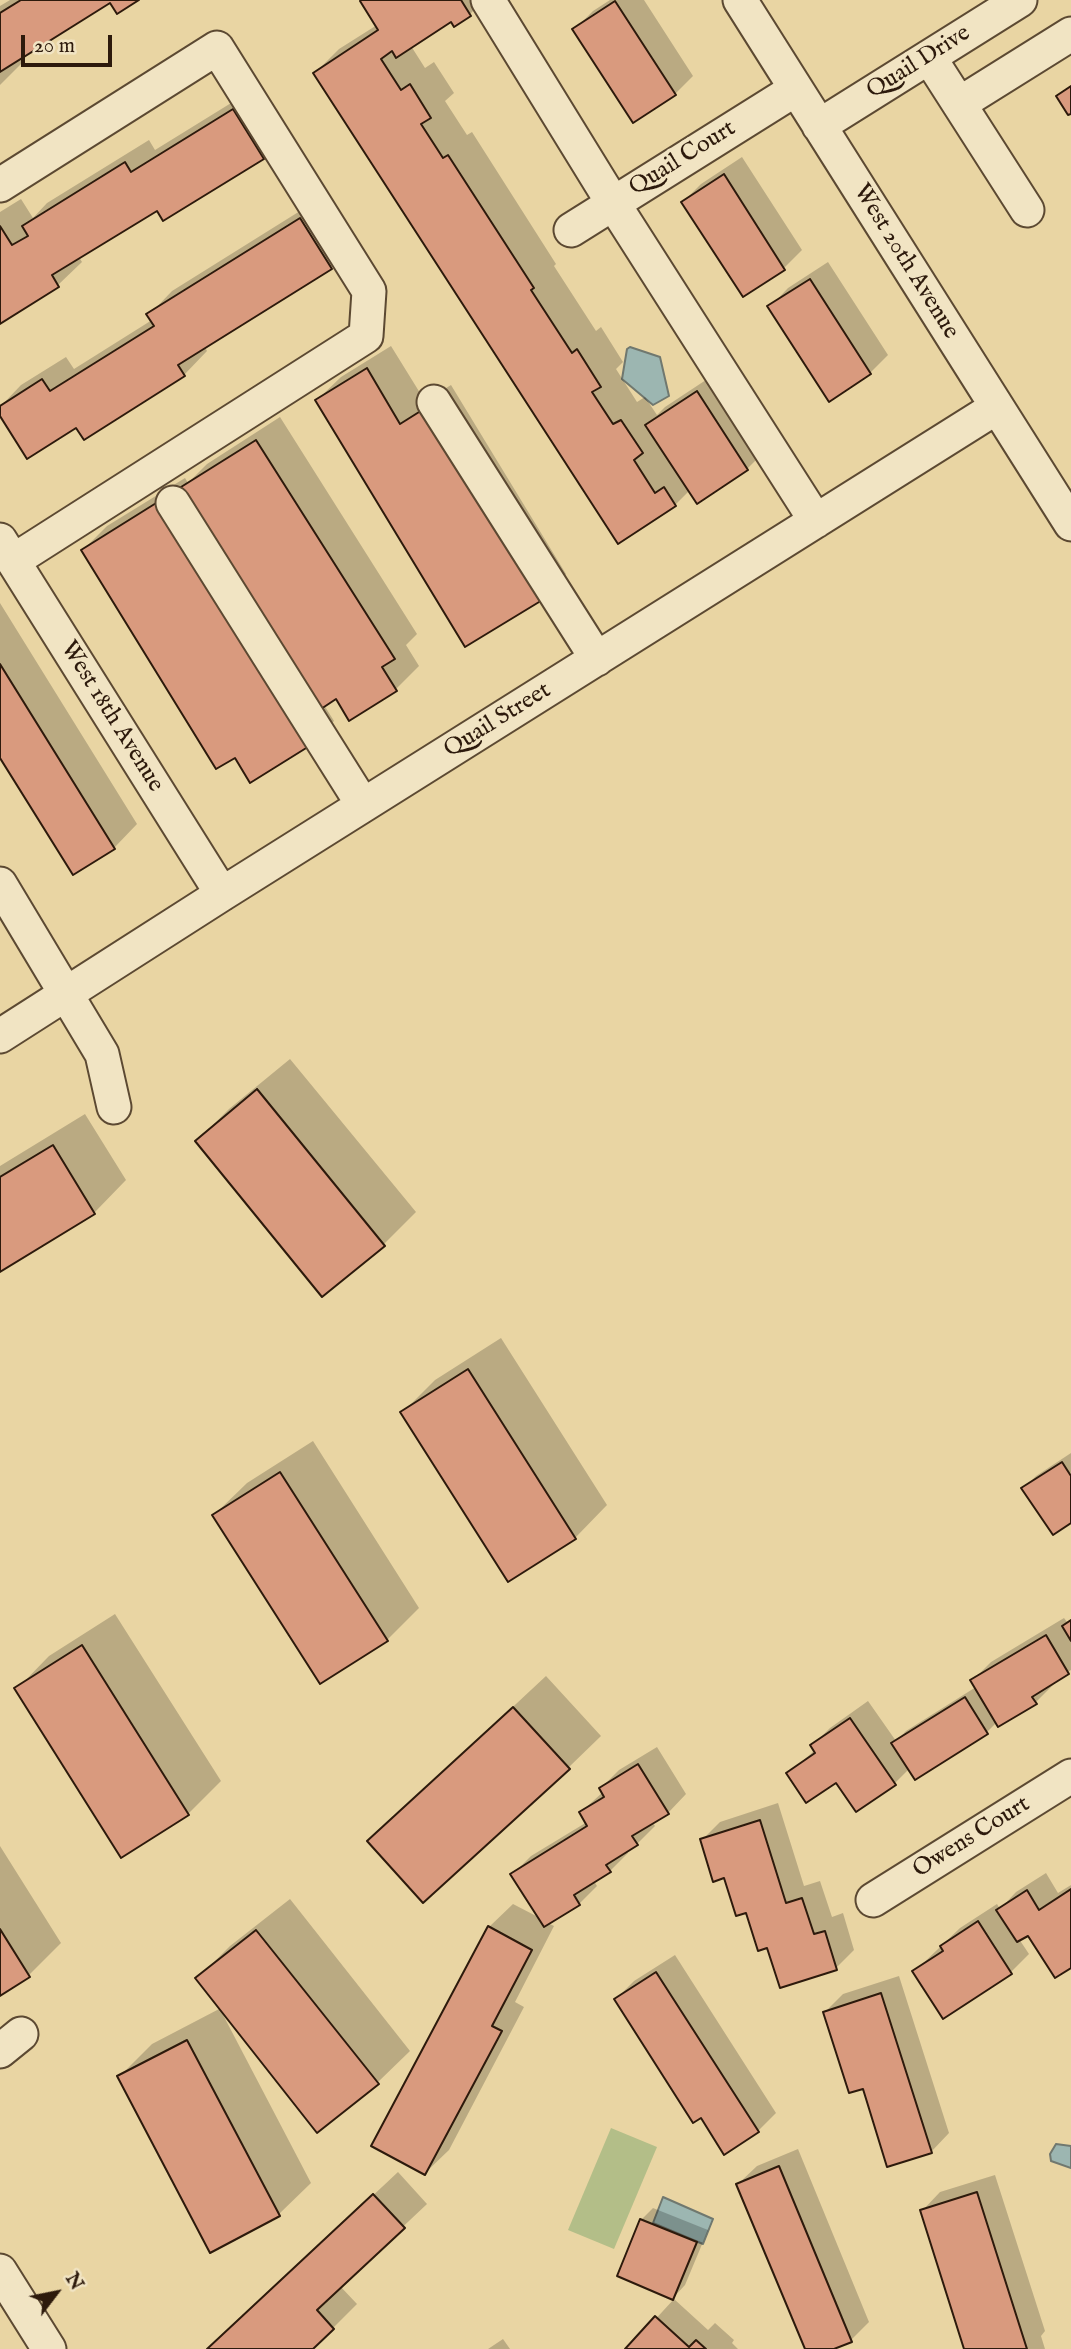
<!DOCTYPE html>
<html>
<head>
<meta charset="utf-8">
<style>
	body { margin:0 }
	#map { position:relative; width:1071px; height:2349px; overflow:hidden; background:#e9d5a3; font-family:"IM FELL English",serif }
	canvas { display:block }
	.north { position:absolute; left:21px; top:2258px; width:70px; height:70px; -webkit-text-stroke:5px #f1e4c3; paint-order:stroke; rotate:58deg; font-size:19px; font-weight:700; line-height:28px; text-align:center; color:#2d1a0c }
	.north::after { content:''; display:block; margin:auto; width:24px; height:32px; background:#2d1a0c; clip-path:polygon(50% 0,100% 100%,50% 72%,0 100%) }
	.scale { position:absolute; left:21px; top:35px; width:91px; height:32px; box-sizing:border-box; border:4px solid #2d1a0c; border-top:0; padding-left:9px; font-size:21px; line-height:24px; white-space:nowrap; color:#2d1a0c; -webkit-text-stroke:5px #f1e4c3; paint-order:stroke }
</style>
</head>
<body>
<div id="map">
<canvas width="1071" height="2349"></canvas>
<div class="north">N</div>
<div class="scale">20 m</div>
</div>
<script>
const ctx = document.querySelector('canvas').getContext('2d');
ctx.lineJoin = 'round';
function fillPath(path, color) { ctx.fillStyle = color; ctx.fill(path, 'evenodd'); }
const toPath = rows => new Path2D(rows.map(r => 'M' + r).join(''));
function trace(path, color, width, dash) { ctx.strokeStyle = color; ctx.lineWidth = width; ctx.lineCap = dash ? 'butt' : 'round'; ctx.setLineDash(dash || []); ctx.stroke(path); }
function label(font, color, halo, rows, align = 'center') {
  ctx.font = font + ' "IM FELL English",serif'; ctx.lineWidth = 7; ctx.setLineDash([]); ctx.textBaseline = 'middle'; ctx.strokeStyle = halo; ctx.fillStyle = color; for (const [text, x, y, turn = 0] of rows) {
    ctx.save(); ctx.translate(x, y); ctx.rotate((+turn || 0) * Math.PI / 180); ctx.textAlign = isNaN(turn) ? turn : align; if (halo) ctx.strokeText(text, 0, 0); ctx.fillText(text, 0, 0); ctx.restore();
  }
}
const green = toPath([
	[611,2128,657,2147,614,2249,568,2230]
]);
const water = toPath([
	[630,347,660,357,669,396,653,405,622,379,627,349,630,347],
	[1056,2144,1071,2146,1071,2168,1051,2161,1050,2154,1056,2144],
	[663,2197,713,2219,703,2244,653,2223,663,2197]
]);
const shadow = toPath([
	[10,0,136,0,110,0,23,56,25,60,0,85,0,6],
	[363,0,484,0,470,14,454,25,451,20,411,46,425,68,434,62,454,93,445,101,467,135,472,132,556,264,554,266,596,331,601,327,623,362,616,369,637,402,645,397,657,415,665,407,715,374,765,451,747,469,698,501,690,490,675,505,618,541,315,73,339,49,377,25],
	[610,0,644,0,693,76,675,94,575,29,593,11],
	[257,87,286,134,263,158,157,208,79,257,82,262,58,285,0,322,0,212,21,199,33,218,47,203,149,140,155,150],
	[742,157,802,250,784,268,743,295,683,202,701,184],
	[324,196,354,244,331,267,205,347,207,351,184,375,77,425,0,413,0,407,21,385,66,357,74,369,152,320,149,315,172,291],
	[828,262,888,355,870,373,770,307,788,288],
	[391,346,425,401,451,385,566,574,543,598,317,400,341,377],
	[280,417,417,634,406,645,419,666,396,689,350,718,337,697,324,705,334,721,310,744,236,755,83,550,107,526,185,478,188,483,207,464],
	[0,603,137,824,114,848,0,755],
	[290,1059,416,1212,384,1244,323,1294,197,1141,229,1109],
	[85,1114,126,1180,94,1213,0,1270,0,1166],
	[501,1338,607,1505,575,1538,403,1412,435,1380],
	[313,1441,419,1608,387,1640,214,1515,247,1483],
	[1071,1453,1071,1521,1024,1488,1036,1476],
	[115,1614,221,1781,188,1814,122,1856,17,1689,49,1656],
	[1064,1618,1067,1622,1071,1619,1071,1670,1053,1682,1054,1684,1036,1702,997,1722,987,1732,910,1768,894,1784,836,1781,788,1774,815,1750,812,1746,830,1728,868,1701,896,1741,906,1731,976,1687,973,1680,991,1662],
	[546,1676,601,1736,568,1768,369,1841],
	[657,1747,686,1794,668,1813,652,1822,655,1826,637,1844,626,1850,628,1853,610,1871,594,1881,597,1886,579,1904,548,1923,554,1926,515,2002,524,2007,449,2150,425,2173,489,1927,513,1904,540,1918,513,1874,531,1856,587,1822,581,1812,603,1792,601,1788,619,1770],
	[778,1803,804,1886,820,1881,832,1917,843,1913,854,1950,836,1968,768,1946,702,1840,720,1822],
	[0,1846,61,1943,29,1975,0,1994],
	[1046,1873,1058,1893,1071,1885,1071,1966,1028,1934,1019,1939,1029,1954,1011,1972,944,2016,915,1971,960,1928,997,1904,1000,1909,1016,1892],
	[290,1899,410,2051,377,2083,221,2011,311,2183,278,2215,120,2076,152,2044,221,2008,198,1978,230,1946],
	[675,1955,776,2113,758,2131,725,2152,701,2115,616,1999,634,1981],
	[899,1976,949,2133,931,2152,864,2086,825,2012,843,1994],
	[798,2149,869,2322,851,2340,829,2349,807,2349,738,2184,757,2166],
	[398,2172,427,2204,340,2286,357,2304,333,2328,310,2349,209,2349],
	[995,2175,1045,2331,1041,2336,1045,2349,965,2349,922,2211,940,2192],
	[653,2208,708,2230,685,2285,673,2298,641,2220],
	[674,2299,708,2330,715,2323,734,2340,732,2343,738,2349,628,2349],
	[503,2339,510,2349,488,2349]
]);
const building = toPath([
	[21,0,139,0,117,14,110,3,0,72,0,13,21,0],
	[361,0,461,0,471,16,454,27,451,22,396,58,392,51,381,59,401,90,410,84,431,118,421,124,443,158,448,155,534,288,531,290,572,353,577,349,601,387,592,392,613,424,621,420,643,453,634,460,655,493,664,487,676,506,618,544,313,73,378,30,360,1,361,0],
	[615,1,676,95,633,123,572,29,615,1],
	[1071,86,1071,114,1068,115,1056,96,1071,86],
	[233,109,264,159,163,221,157,211,52,275,59,287,0,324,0,226,12,245,28,236,22,226,125,162,131,172,233,109],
	[724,174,785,270,743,297,681,202,724,174],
	[300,218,332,269,178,365,185,376,84,440,76,428,27,459,0,416,0,406,42,379,50,391,154,326,146,314,300,218],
	[810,279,871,374,829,402,767,306,810,279],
	[367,368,400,424,427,407,544,599,465,647,315,400,367,368],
	[697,391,748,470,697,504,645,425,697,391],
	[256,440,395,659,382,667,397,691,349,721,336,699,321,709,181,487,256,440],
	[161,500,311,745,250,783,235,758,216,769,81,550,161,500],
	[0,664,115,849,73,875,0,758,0,664],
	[257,1089,385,1246,322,1297,195,1141,257,1089],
	[53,1145,95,1214,0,1272,0,1177,53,1145],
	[468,1369,576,1539,508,1582,400,1412,468,1369],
	[1062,1462,1071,1476,1071,1523,1053,1535,1021,1488,1062,1462],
	[280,1472,388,1641,320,1684,212,1515,280,1472],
	[1071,1620,1071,1641,1062,1626,1071,1620],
	[1046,1635,1069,1674,1032,1697,1037,1704,998,1727,970,1680,1046,1635],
	[82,1645,189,1815,121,1858,14,1688,82,1645],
	[965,1697,988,1734,915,1780,891,1743,965,1697],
	[513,1707,570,1769,423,1903,367,1841,513,1707],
	[850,1718,896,1785,856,1812,836,1783,806,1803,786,1773,815,1753,810,1745,850,1718],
	[638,1764,669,1814,632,1836,638,1845,606,1865,611,1872,574,1895,580,1905,544,1927,510,1874,587,1826,579,1812,604,1797,599,1788,638,1764],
	[760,1820,786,1903,802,1898,814,1934,825,1931,837,1970,780,1988,767,1948,758,1951,746,1913,736,1916,724,1878,713,1882,700,1839,760,1820],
	[1071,1889,1071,1968,1055,1978,1028,1936,1017,1942,996,1910,1027,1890,1039,1910,1071,1889],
	[978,1921,1012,1974,943,2019,912,1971,943,1951,940,1946,978,1921],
	[488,1926,532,1950,492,2026,502,2031,425,2175,371,2146,488,1926],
	[0,1929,30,1977,0,1996,0,1929],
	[256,1930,379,2084,317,2133,195,1978,256,1930],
	[656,1972,759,2132,724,2155,701,2118,693,2123,614,1999,656,1972],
	[881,1993,932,2153,887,2167,863,2089,849,2093,823,2012,881,1993],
	[187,2040,280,2216,210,2253,117,2076,187,2040],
	[779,2166,852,2342,834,2349,805,2349,736,2184,779,2166],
	[977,2192,1027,2349,964,2349,920,2210,977,2192],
	[373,2194,405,2228,317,2310,334,2329,313,2349,207,2349,373,2194],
	[640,2219,697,2242,673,2300,617,2276,640,2219],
	[655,2316,689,2347,696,2340,706,2349,625,2349,655,2316]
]);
const minor = toPath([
	[488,0,613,203,816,521],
	[740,0,1071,524],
	[929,57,1027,210],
	[959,104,1071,34],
	[819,126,1020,0],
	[0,185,217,48,369,291,366,336,13,561],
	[571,230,796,89],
	[434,402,597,659],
	[173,503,363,805],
	[0,540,222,894],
	[0,884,102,1054,114,1107],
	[0,1036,222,894,997,407],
	[873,1900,1071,1776],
	[0,2051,21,2034],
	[0,2271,49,2349]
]);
const streetNames = [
	["Quail Drive",919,63,-32],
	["Quail Court",683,159,-32],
	["West 20th Avenue",905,262,58],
	["West 18th Avenue",111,717,58],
	["Quail Street",498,721,-32],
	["Owens Court",972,1838,-32]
];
fillPath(green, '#b3be88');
fillPath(water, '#9cb6b1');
trace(water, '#70786f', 2);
fillPath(shadow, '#0003');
fillPath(building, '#d99a7e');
trace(building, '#2d1a0c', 2);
trace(minor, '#5c4932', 37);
trace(minor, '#f1e4c3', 33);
label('24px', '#2d1a0c', '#f1e4c3', streetNames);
</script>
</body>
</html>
